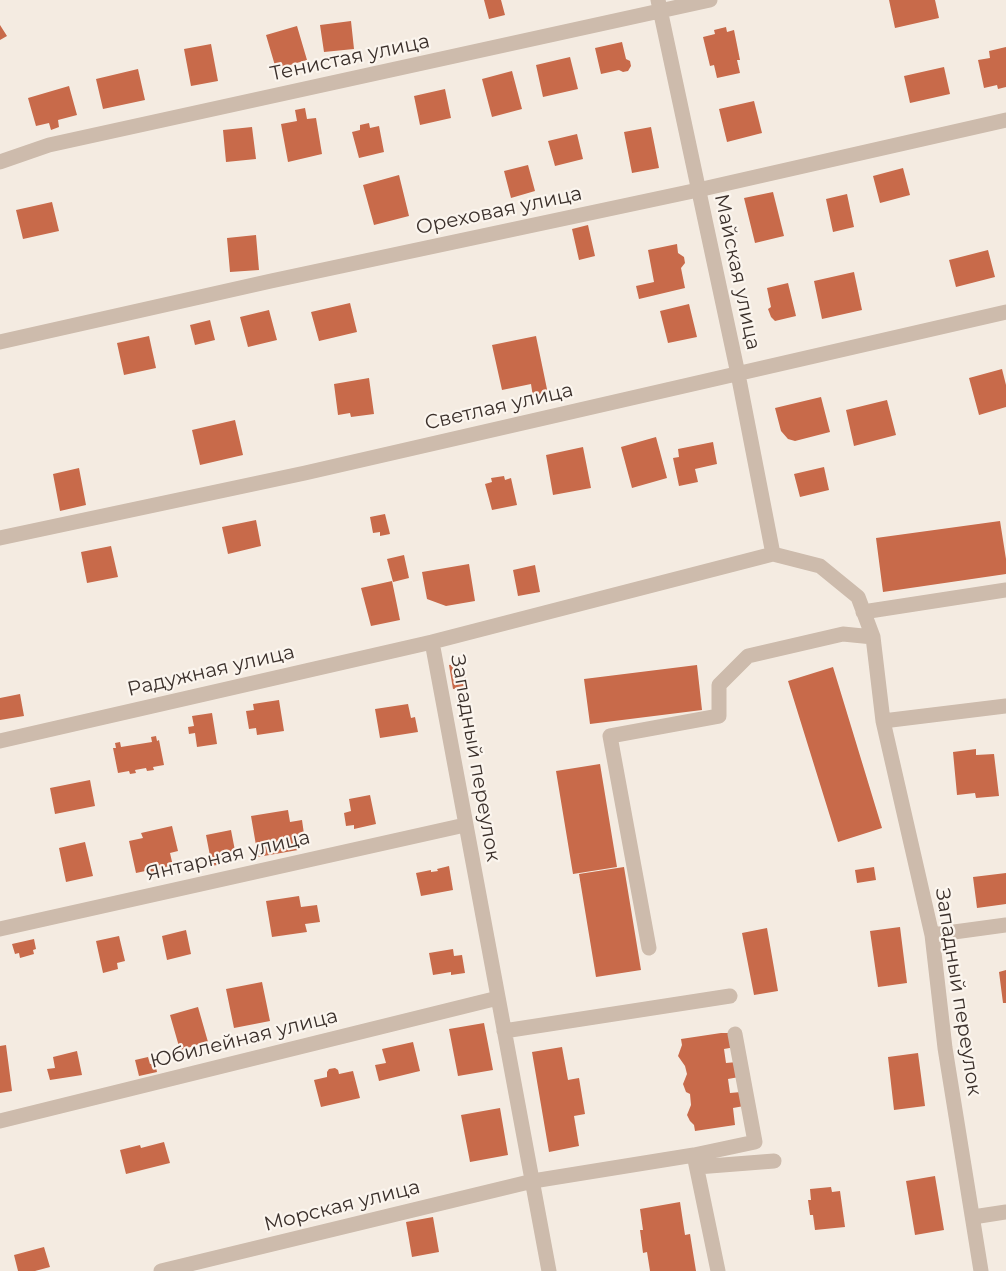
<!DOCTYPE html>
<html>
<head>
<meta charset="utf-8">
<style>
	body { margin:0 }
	canvas { display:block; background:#f4ebe1 }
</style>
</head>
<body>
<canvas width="1006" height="1271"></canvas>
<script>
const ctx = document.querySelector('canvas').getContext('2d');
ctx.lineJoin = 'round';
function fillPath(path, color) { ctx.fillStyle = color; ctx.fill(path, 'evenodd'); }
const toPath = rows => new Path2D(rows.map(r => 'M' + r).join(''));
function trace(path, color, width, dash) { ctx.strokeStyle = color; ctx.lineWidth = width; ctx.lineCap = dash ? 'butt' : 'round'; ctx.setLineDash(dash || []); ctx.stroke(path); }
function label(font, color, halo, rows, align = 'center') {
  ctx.font = font + ' Montserrat,sans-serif'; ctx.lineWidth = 4.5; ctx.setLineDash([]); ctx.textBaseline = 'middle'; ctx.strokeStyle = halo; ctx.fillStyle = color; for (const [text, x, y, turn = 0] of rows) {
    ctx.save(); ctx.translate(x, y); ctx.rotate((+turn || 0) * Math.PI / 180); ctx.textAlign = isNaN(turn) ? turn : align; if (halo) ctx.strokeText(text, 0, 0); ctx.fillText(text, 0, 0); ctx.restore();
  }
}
const building = toPath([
	[484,0,501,0,505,15,489,19],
	[889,0,935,0,939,18,895,28],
	[351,21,354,49,324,52,320,25],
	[0,25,7,36,0,40],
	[297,26,307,60,276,69,266,35],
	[726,27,727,32,734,30,740,60,737,60,740,73,717,78,714,65,710,66,703,37,715,34,714,30],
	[622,42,626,59,630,61,631,66,628,71,623,72,619,70,601,74,595,48],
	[211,44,218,81,191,86,184,49],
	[1006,47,1006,87,998,89,997,85,984,88,978,60,990,58,989,51],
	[570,57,578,89,543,97,536,65],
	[944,67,950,94,910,103,904,76],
	[138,69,145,100,103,109,96,79],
	[512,71,522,109,492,117,482,79],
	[69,86,77,115,58,120,59,127,51,130,49,123,36,126,28,98],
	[445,89,451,118,420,125,414,96],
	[754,101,762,133,727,142,719,109],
	[305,108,307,119,316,118,322,154,288,162,281,124,297,121,295,110],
	[369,123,370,128,379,126,384,152,359,158,352,132,360,130,360,125],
	[252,127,256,159,226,162,223,130],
	[651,127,659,168,632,173,624,132],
	[577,134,583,159,555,166,548,141],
	[528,165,535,191,511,198,504,171],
	[903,168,910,195,880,203,873,176],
	[399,175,409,216,374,225,363,185],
	[773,192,784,236,755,243,744,198],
	[847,194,854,227,833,232,826,199],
	[52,202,59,231,23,239,16,210],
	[588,225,595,256,579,260,572,229],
	[256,235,259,270,230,272,227,238],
	[677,244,678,253,684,257,685,263,681,268,685,288,639,299,636,286,654,282,648,250],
	[988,250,995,277,956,287,949,260],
	[854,272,862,310,822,319,814,281],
	[788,283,796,316,775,321,771,317,768,309,771,307,767,288],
	[350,303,357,332,319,341,311,312],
	[689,304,697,337,668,343,660,311],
	[269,310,277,340,248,347,240,317],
	[210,320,215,340,195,345,190,325],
	[149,336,156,368,124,375,117,343],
	[536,336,548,394,533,397,531,384,502,390,492,345],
	[1002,369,1006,385,1006,407,979,415,969,378],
	[369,378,374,414,351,417,350,413,338,415,334,384],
	[821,397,830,432,795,441,788,439,781,431,775,408],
	[887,400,896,435,854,446,846,410],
	[235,420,243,455,200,465,192,430],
	[656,437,667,478,632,488,621,447],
	[713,442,717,464,695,469,698,482,679,486,673,458,679,457,678,449],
	[583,447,591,488,553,495,546,455],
	[824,467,829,490,800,497,794,474],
	[79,468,86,505,60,511,53,474],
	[504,476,505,480,511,478,517,505,492,510,485,484,492,482,491,478],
	[385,514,390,534,380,536,380,532,373,533,370,517],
	[256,520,261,546,228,554,222,527],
	[1000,521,1006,559,1006,574,883,592,876,538],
	[111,546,118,577,87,583,81,552],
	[404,555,409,578,393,582,387,559],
	[469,564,475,601,446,606,427,599,422,572],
	[535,565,540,592,518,596,513,570],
	[392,581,400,620,371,626,361,588],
	[463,663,467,687,453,689,449,665],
	[697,665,702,710,590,724,584,679],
	[833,667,882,828,838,842,788,681],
	[20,694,24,716,0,720,0,698],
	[279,700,284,731,257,735,256,728,249,729,246,711,254,710,253,704],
	[408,704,411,718,415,717,418,732,380,738,375,709],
	[212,713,217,744,197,747,195,733,189,734,188,727,194,726,192,716],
	[156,736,157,741,159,740,164,765,153,767,154,770,147,771,146,768,135,770,136,773,130,774,129,771,118,773,113,748,116,748,115,743,120,742,121,747,152,742,151,737],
	[976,749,976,755,994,754,999,796,976,798,975,793,957,795,953,752],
	[600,764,617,867,573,874,556,771],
	[90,780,95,806,55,814,50,788],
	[370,795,376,824,354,829,354,825,346,826,344,813,351,811,349,799],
	[288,810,290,822,302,820,305,841,297,843,298,850,258,857,251,816],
	[172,826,178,851,170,853,173,866,165,867,167,874,151,877,150,870,136,873,129,841,143,838,141,833],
	[231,830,237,861,212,866,206,835],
	[85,842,93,876,66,882,59,848],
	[449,866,453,890,421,896,416,873,431,870,431,872,438,871,437,869],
	[624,867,641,970,596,977,579,874],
	[874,867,876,880,857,883,855,870],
	[1006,873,1006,904,977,908,973,877],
	[299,896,301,907,317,905,320,922,305,924,307,932,272,937,266,901],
	[900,927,907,983,878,987,870,931],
	[767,928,778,991,754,995,742,933],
	[186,930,191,954,167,960,162,936],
	[119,936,125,961,117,963,118,969,103,973,96,941],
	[34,939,36,949,33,950,34,954,20,958,19,953,15,954,12,944],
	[453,949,454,956,462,955,465,973,451,975,451,972,433,975,429,953],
	[1006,970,1006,1003,1003,1003,999,972],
	[262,982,270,1021,234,1028,226,989],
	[198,1007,208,1042,180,1050,170,1015],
	[484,1023,493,1070,458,1076,449,1029],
	[721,1033,732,1033,735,1047,724,1049,726,1063,737,1062,739,1077,728,1079,730,1093,741,1092,744,1106,733,1108,735,1125,695,1131,694,1125,690,1121,687,1115,691,1105,690,1094,686,1092,683,1084,687,1074,685,1066,678,1056,682,1045,681,1039],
	[413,1042,420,1071,379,1081,375,1065,386,1063,382,1049],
	[6,1045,12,1091,0,1093,0,1046],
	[562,1047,568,1080,579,1078,585,1114,574,1116,579,1146,549,1152,532,1052],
	[77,1051,82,1075,50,1080,47,1069,55,1068,53,1057],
	[918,1053,925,1106,894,1110,888,1057],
	[148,1057,150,1064,155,1063,157,1072,139,1076,135,1060],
	[335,1068,338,1070,339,1074,353,1071,360,1098,321,1107,314,1080,327,1077,327,1072,329,1069],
	[500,1108,508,1155,470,1162,461,1115],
	[164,1142,170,1163,126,1174,120,1150,140,1145,141,1148],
	[935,1176,944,1230,915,1235,906,1181],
	[831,1187,832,1192,840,1191,845,1227,815,1230,813,1215,810,1215,808,1200,811,1200,810,1189],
	[680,1202,685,1235,690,1234,696,1271,650,1271,647,1252,643,1253,640,1230,643,1230,640,1209],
	[433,1217,439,1252,412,1257,406,1222],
	[44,1247,50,1267,35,1271,18,1271,14,1255]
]);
const minor = toPath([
	[658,0,738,374,773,554],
	[0,162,49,145,710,0],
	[0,342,271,281,698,190,1006,120],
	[0,538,305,473,1006,312],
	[863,612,1006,590],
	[883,721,1006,706],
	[0,741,432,642],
	[0,929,465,825],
	[932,935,1006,925],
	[649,948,610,736,719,716,719,685,748,656,843,634,873,637],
	[504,1031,730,996],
	[0,1121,498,998],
	[694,1155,718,1271],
	[697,1167,774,1161],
	[973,1217,1006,1212],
	[161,1271,533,1181,694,1155,755,1142,735,1034],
	[549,1271,432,642,773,554,820,566,858,597,873,637,883,721,932,935,945,1048,981,1271]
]);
const streetNames = [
	["Тенистая улица",350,58,-12],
	["Ореховая улица",499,211,-12],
	["Майская улица",737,272,78],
	["Светлая улица",499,407,-13],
	["Радужная улица",211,671,-13],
	["Западный переулок",475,758,80],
	["Янтарная улица",228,856,-13],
	["Западный переулок",958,992,81],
	["Юбилейная улица",244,1039,-14],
	["Морская улица",342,1206,-14]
];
fillPath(building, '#c86a4a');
trace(minor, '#cdbbac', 15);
label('20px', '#3b302b', '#fbf5ee', streetNames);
</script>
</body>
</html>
